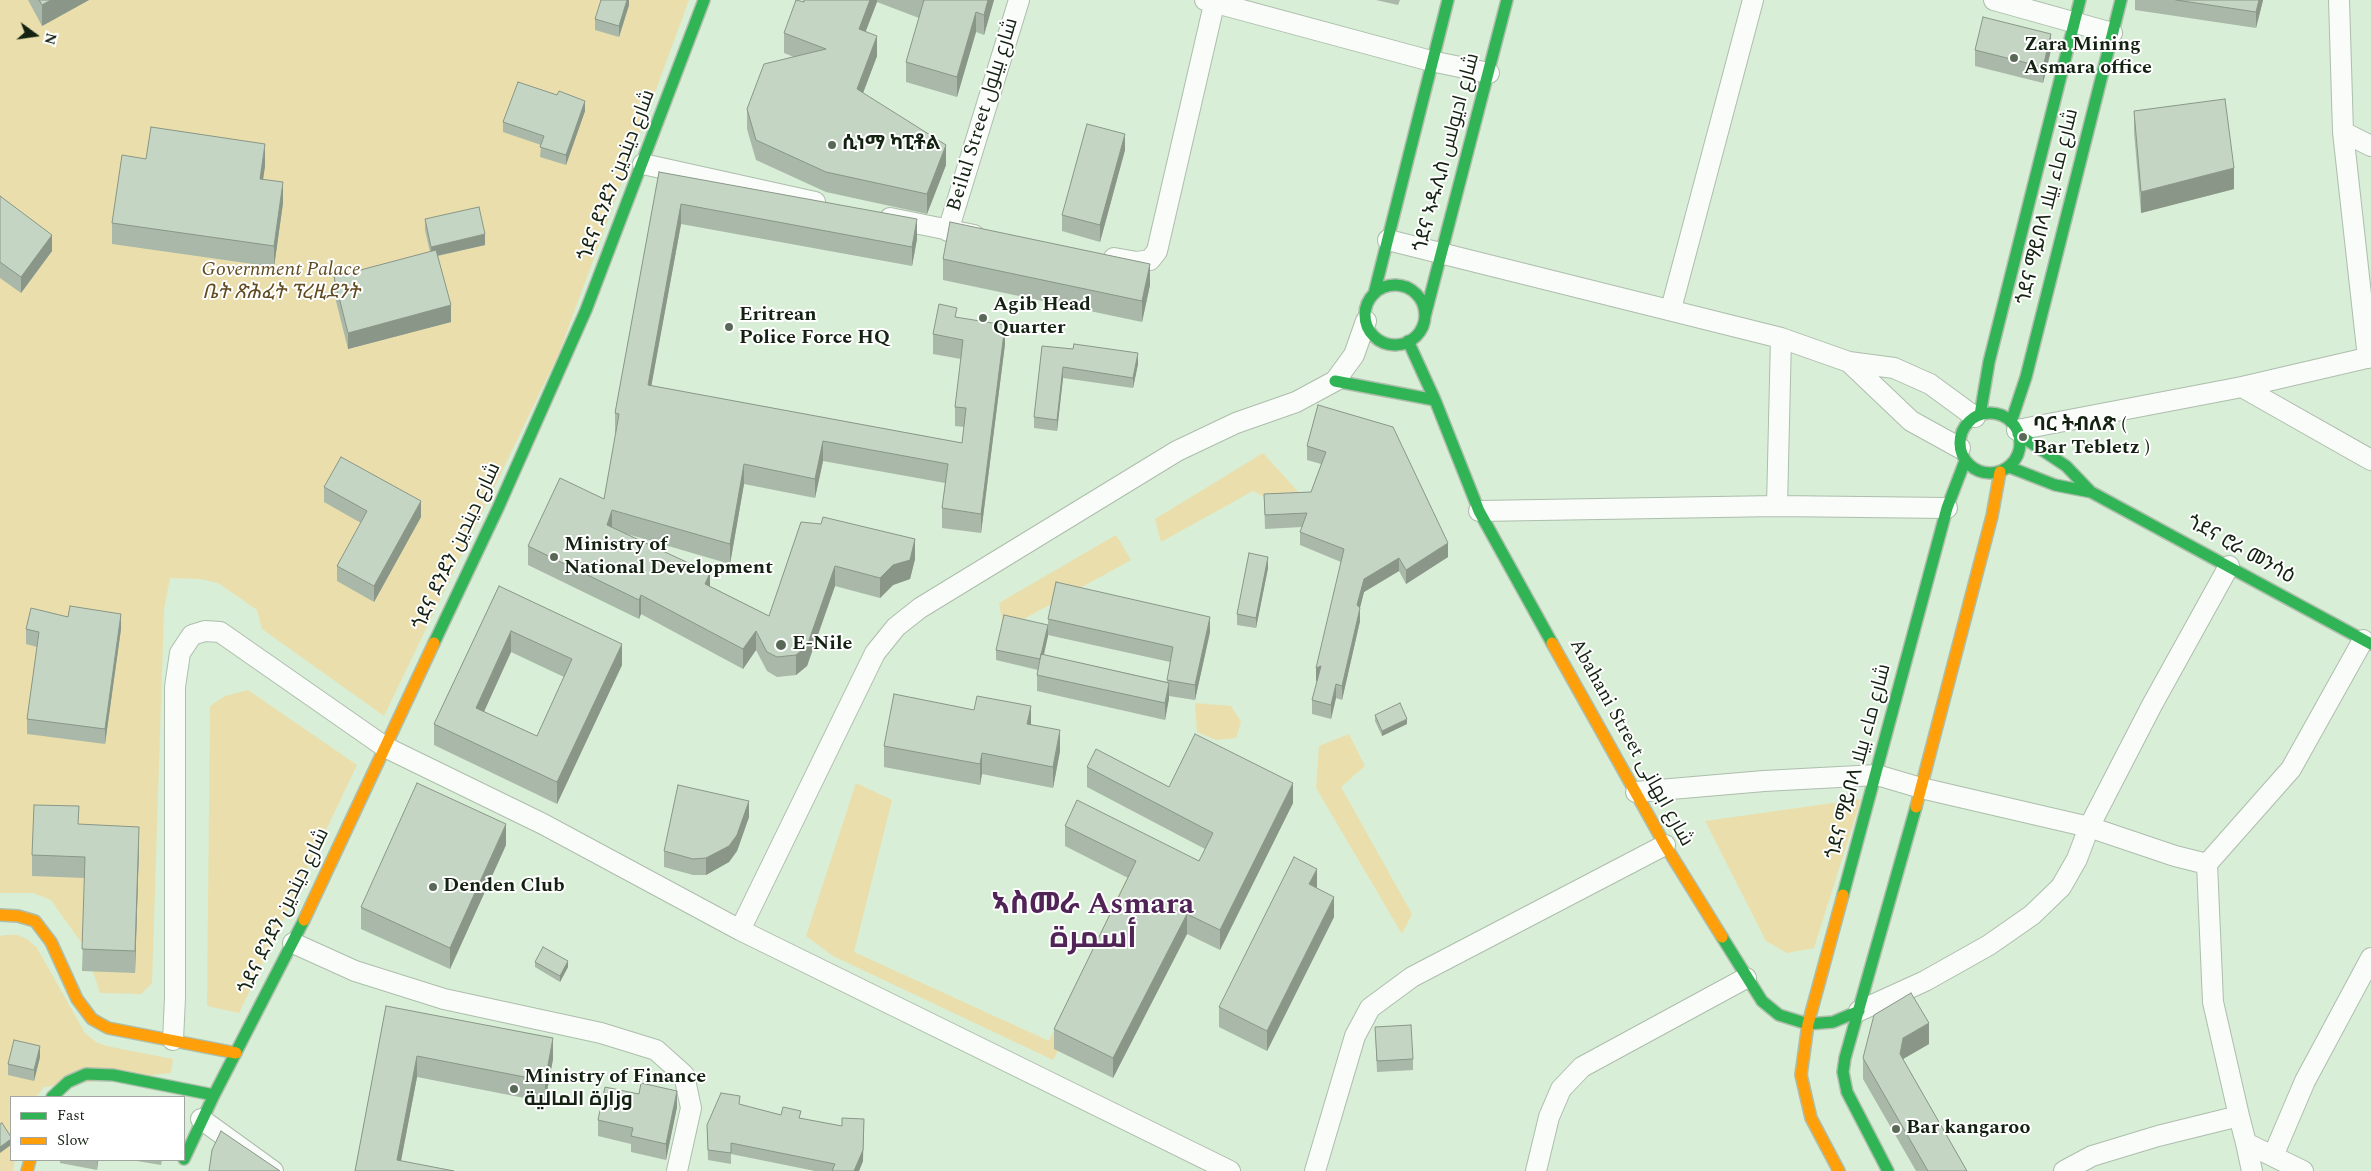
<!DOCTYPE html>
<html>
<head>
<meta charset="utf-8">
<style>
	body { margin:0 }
	#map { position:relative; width:2371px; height:1171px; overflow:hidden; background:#d8eed6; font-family:Spectral,serif }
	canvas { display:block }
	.legend { position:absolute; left:10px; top:1096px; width:175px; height:65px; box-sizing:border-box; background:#fff; border:1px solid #a1a7a0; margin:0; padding:6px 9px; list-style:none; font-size:15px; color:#142212 }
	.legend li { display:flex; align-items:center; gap:10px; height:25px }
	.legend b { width:25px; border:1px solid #a1a7a0 }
	.north { position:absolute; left:10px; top:10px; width:50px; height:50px; -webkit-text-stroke:4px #fff; paint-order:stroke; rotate:104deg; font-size:14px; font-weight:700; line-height:20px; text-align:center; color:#142212 }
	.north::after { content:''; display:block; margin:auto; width:18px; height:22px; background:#142212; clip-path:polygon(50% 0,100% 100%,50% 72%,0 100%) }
</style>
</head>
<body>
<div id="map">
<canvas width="2371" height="1171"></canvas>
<ul class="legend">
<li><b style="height:6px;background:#30b455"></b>Fast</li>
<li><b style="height:6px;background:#ff9f0a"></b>Slow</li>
</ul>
<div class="north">N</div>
</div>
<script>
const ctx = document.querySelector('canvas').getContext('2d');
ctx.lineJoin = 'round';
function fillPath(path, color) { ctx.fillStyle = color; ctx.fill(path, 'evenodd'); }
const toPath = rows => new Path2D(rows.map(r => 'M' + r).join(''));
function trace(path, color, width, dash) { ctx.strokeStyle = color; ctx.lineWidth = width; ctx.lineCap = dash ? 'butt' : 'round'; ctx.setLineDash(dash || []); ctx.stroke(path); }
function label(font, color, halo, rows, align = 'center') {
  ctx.font = font + ' Spectral,Cairo,"Noto Sans Ethiopic",serif'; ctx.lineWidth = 4; ctx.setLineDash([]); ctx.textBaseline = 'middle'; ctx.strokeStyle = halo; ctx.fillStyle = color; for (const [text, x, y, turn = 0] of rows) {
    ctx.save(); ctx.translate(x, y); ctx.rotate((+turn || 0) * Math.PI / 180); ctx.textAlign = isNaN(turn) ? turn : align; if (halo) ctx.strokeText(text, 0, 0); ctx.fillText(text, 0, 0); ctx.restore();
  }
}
const green = toPath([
	[0,0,689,0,559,353,384,716,262,629,257,610,218,583,200,579,170,578,164,609,152,983,141,994,100,993,85,948,51,900,33,893,0,893],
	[1263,453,1302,496,1269,499,1253,491,1161,542,1155,519],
	[1116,535,1131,560,1004,630,999,603],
	[248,690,357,765,239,1013,207,1006,210,706,225,696],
	[1195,703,1231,706,1241,722,1236,738,1216,740,1197,732],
	[1349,734,1365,766,1341,787,1412,914,1402,934,1316,788,1319,746],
	[856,783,892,800,854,952,1049,1041,1126,879,1145,892,1053,1060,833,956,806,936],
	[1861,799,1814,948,1787,953,1766,941,1705,821],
	[4,935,17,935,27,939,37,948,85,1033,96,1042,106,1046,173,1059,171,1073,44,1087,36,1097,11,1097,11,1160,15,1160,13,1171,0,1171,0,936]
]);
const street = toPath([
	[1205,0,1431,61,1489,73],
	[1994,0,2112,33],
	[2339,0,2343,132,2368,358],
	[2343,132,2371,146],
	[643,164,815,202],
	[890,218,974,235],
	[948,231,1019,0],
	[1388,240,1781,338,1849,362,1894,368,1930,384,1975,417],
	[1114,258,1137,262,1150,260,1157,251,1215,0],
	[1671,309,1753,0],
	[1849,362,1911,421,1960,448],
	[2242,387,2371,460],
	[2017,430,2242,387,2371,357],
	[1777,506,1781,338],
	[1479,511,1777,506,1947,508],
	[1636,792,1764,781,1877,775,1921,788,2089,827,2175,856,2207,864],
	[740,930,875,653,896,627,920,608,1177,451,1236,423,1296,402,1335,381,1354,355,1366,321],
	[293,943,355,971,444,999,601,1033,656,1050,684,1075,691,1108,677,1171],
	[1859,1011,1925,981,1989,945,2032,915,2061,887,2077,859,2089,827,2152,705,2229,566],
	[173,1040,175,998,175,687,180,653,192,635,205,631,220,632,385,747,543,824,740,930,1230,1171],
	[2239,1116,2213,1002,2207,864,2291,769,2363,640],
	[201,1119,273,1171],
	[2246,1143,2252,1171],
	[2273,1156,2305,1081,2371,958],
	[1315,1171,1355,1036,1370,1008,1412,977,1665,845],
	[1536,1171,1549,1117,1561,1089,1582,1067,1746,978],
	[2064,1171,2092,1156,2158,1136,2239,1116,2246,1143,2303,1171]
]);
const fast = toPath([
	'1365 315a30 30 0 1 1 60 0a30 30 0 1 1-60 0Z',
	[1374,294,1448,0],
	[1425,316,1507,0],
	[1408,341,1435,400,1479,511,1552,643],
	[1335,381,1435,400],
	'1960 443a30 30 0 1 1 60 0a30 30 0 1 1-60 0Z',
	[1980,415,1989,362,2080,0],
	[2011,422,2026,377,2121,0],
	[2018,434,2066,466,2091,492,2371,644],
	[2009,467,2055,485,2091,492],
	[434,643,498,508,586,310,704,0],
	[1843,895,1947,508,1965,461],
	[1722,937,1762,1001,1779,1015,1808,1024,1833,1022,1859,1011],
	[52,1097,68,1082,86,1074,113,1075,214,1095,304,920],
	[184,1159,214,1095],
	[1888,1171,1847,1092,1843,1072,1845,1058,1916,807]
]);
const slow = toPath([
	[1552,643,1665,845,1722,937],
	[1916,807,1992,516,2000,472],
	[0,915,18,916,35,921,51,942,77,999,92,1019,108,1028,236,1053],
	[304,920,434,643],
	[27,1171,30,1160],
	[1839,1171,1811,1118,1801,1075,1808,1024,1843,895]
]);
const wall = toPath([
	[28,0,89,0,42,26],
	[629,0,629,5,619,37,595,30,595,19],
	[804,0,994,0,984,35,976,32,957,97,906,82,906,62,919,18,877,2,865,32,877,56,863,93,946,165,927,214,826,192,756,160,747,129,747,109,794,57,784,53,784,33],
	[1376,0,1400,0,1398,5],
	[2135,0,2263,0,2256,28,2135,10],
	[1975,50,2051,50,2043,83,1975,66],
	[585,111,566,165,540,157,541,145,503,132,503,122],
	[2134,111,2234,189,2141,213,2134,132],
	[1125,150,1100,242,1062,231,1062,215],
	[146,159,265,166,263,179,283,203,274,267,112,244,112,223],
	[659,172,917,239,912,266,681,224,651,386,962,443,964,427,955,426,955,407,961,359,933,354,933,334,957,317,1005,344,981,533,942,528,942,508,945,483,823,461,815,498,744,484,730,564,627,534,710,586,769,616,801,522,915,559,910,579,893,585,880,598,835,586,807,666,796,675,777,677,767,671,756,650,743,669,641,614,639,619,528,565,528,546,604,499,616,433,615,433,615,413],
	[0,196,52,251,21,293,0,278],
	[425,219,485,245,438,256,451,322,348,349,334,293,334,277,430,252,425,230],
	[943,259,1150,285,1142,322,943,280],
	[1042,346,1138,364,1133,388,1063,378,1057,431,1034,428,1034,417],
	[1318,405,1448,557,1406,584,1399,571,1364,592,1360,608,1360,621,1342,700,1336,698,1331,719,1312,714,1312,700,1317,681,1316,681,1341,562,1300,545,1300,532,1302,527,1265,529,1264,494,1311,492,1321,464,1307,460,1307,446],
	[324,487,421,517,374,602,337,581,337,566,361,523,324,502],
	[1268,568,1256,628,1237,625,1237,614],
	[499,586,622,665,557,804,434,745,434,724],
	[511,652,564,677,537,736,484,712],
	[68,617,121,629,105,744,27,734,27,719,37,647,26,644,26,629],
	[1048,619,1210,632,1195,700,1169,696,1165,720,1037,691,1037,675,1038,670,996,660,996,650,1048,625],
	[1048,635,1170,662,1167,682,1044,655],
	[1375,715,1407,724,1382,736,1375,721],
	[1031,724,1060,751,1053,788,982,774,980,785,884,767,884,746],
	[1087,767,1169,787,1293,803,1220,950,1187,934,1113,1078,1054,1049,1054,1029,1128,878,1065,846,1065,826,1199,861,1205,849,1087,787],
	[749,817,737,851,729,862,706,875,693,875,664,867,664,851],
	[79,824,139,848,135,973,82,971,85,878,32,876,32,855],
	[506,845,450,969,361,929,361,907],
	[1317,888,1334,917,1267,1051,1219,1027,1219,1007],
	[535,962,568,967,560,982,535,967],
	[386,1006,553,1059,545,1102,417,1077,401,1161,355,1171],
	[1375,1027,1413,1059,1413,1070,1377,1072],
	[1929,1044,1903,1059,1967,1171,1916,1171,1863,1079,1863,1058],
	[40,1057,34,1081,8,1075,8,1064],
	[740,1105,781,1115,801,1119,863,1161,859,1171,815,1171,731,1154,731,1164,708,1160,707,1125],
	[677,1107,666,1160,631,1152,631,1144,598,1136,598,1120],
	[60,1160,98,1160,97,1170,60,1163],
	[131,1160,162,1160,161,1165]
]);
const shadedWall = toPath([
	[51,0,89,0,42,26,42,5],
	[627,0,629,0,629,5,619,37,619,26],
	[870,0,877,0,877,2,859,49,859,29],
	[988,0,994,0,984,35,984,15],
	[2259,0,2263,0,2256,28,2256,12],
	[976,12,976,32,957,97,957,77],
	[2051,34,2051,50,2043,83,2043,67],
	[877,36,877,56,857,109,857,89],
	[585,101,585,111,566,165,566,155],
	[1125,134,1125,150,1100,242,1100,225],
	[265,144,265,166,260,200,260,179],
	[946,145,946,165,927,214,927,194],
	[2234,168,2234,189,2141,213,2141,192],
	[283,182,283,203,274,267,274,246],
	[681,204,681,224,648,404,648,385],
	[917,219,917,239,912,266,912,247],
	[485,234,485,245,431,257,431,247],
	[52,235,52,251,21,293,21,277],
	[1150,264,1150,285,1142,322,1142,301],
	[451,305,451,322,348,349,348,333],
	[1005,325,1005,344,981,533,981,514],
	[1138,353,1138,364,1133,388,1133,378],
	[1063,367,1063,378,1057,431,1057,420],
	[823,441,823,461,815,498,815,479],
	[744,464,744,484,730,564,730,544],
	[421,501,421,517,374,602,374,586],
	[612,510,612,530,607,525],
	[915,539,915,559,910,579,893,585,880,598,880,578,893,565],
	[1448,543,1448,557,1406,584,1406,570],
	[1268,557,1268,568,1256,628,1256,618],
	[1399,558,1399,571,1364,592,1357,619,1357,605,1364,579],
	[835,566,835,586,807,666,796,675,796,655],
	[710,573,710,592,705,584],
	[641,595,641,614,639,619,639,600],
	[1360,608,1360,621,1342,700,1342,686],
	[121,614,121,629,105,744,105,729],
	[1210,617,1210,632,1195,700,1195,685],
	[1048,625,1048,636,1040,670,1040,659],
	[511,631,511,652,476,729,476,708],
	[756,631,756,650,743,669,743,649],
	[622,644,622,665,557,804,557,782],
	[1321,666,1321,680,1316,681,1316,668],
	[1169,683,1169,699,1165,720,1165,703],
	[1336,684,1336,698,1331,719,1331,705],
	[1031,706,1031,727,1027,724],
	[1407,719,1407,724,1382,736,1382,731],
	[1060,730,1060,751,1053,788,1053,767],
	[982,753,982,774,980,785,980,764],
	[1293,783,1293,803,1220,950,1220,930],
	[749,801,749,817,737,851,729,862,706,875,706,858],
	[506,824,506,845,450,969,450,948],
	[139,827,139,848,135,973,135,951],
	[1317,869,1317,889,1309,884],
	[1334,897,1334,917,1267,1051,1267,1031],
	[1187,914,1187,934,1113,1078,1113,1058],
	[568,961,568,967,560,982,560,976],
	[1929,1023,1929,1044,1903,1059,1900,1054,1903,1038],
	[553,1038,553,1059,545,1102,545,1081],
	[40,1046,40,1057,34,1081,34,1070],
	[417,1056,417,1077,399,1171,397,1160],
	[677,1091,677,1107,666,1160,666,1144],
	[864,1119,863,1161,859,1171,854,1171],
	[11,1139,11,1145,0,1153,0,1147],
	[97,1160,98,1160,97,1170]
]);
const building = toPath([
	[39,0,51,0,42,5,39,0],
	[601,0,627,0,619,26,595,19,601,0],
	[796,0,804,2,804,0,870,0,859,29,877,36,857,89,946,145,927,194,826,172,756,140,747,109,764,64,826,49,784,33,796,0],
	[924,0,988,0,984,15,976,12,957,77,906,62,924,0],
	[2176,0,2259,0,2256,12,2176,0],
	[1983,17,2051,34,2043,67,1975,50,1983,17],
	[518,82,557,95,559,91,585,101,566,155,540,147,544,136,503,122,518,82],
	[2225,99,2234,168,2141,192,2134,111,2225,99],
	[1087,124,1125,134,1100,225,1062,215,1087,124],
	[151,127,265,144,260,179,283,182,274,246,112,223,122,155,146,159,151,127],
	[659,172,917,219,912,247,681,204,648,385,962,443,966,408,955,407,963,340,933,334,939,304,957,308,955,317,1005,325,981,514,942,508,948,464,823,441,815,479,744,464,730,544,612,510,607,525,710,573,705,584,769,616,801,522,821,524,823,517,915,539,910,560,893,565,880,578,835,566,807,646,796,655,777,657,767,652,756,631,743,649,641,595,639,600,528,546,560,478,604,499,619,414,615,413,659,172],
	[0,196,52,235,21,277,0,262,0,196],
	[479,207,485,234,431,247,425,219,479,207],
	[950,222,1150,264,1142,301,943,259,950,222],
	[436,250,451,305,348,333,334,277,436,250],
	[1074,344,1138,353,1133,378,1063,367,1057,420,1034,417,1042,346,1073,349,1074,344],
	[1318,405,1393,427,1448,543,1406,570,1399,558,1364,579,1357,605,1360,608,1342,686,1336,684,1331,705,1312,700,1321,666,1316,668,1344,549,1300,532,1307,513,1265,515,1264,494,1311,492,1326,452,1307,446,1318,405],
	[341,457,421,501,374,586,337,566,367,511,324,487,341,457],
	[1249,553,1268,557,1256,618,1237,614,1249,553],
	[1056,582,1210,617,1195,685,1167,680,1173,647,1048,619,1056,582],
	[499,586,622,644,557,782,434,724,499,586],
	[511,631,572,659,537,736,476,708,511,631],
	[70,606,121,614,105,729,27,719,39,632,26,629,31,608,68,617,70,606],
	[1004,615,1048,625,1040,659,996,650,1004,615],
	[1041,654,1169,683,1165,703,1037,675,1041,654],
	[894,694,974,710,977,696,1031,706,1027,724,1060,730,1053,767,982,753,980,764,884,746,894,694],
	[1400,703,1407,719,1382,731,1375,715,1400,703],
	[1195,734,1293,783,1220,930,1187,914,1113,1058,1054,1029,1136,861,1065,826,1077,800,1199,861,1213,833,1087,767,1096,749,1169,787,1195,734],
	[417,783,506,824,450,948,361,907,417,783],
	[678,785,749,801,737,835,729,846,706,858,693,859,664,851,678,785],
	[34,805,79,806,78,824,139,827,135,951,82,949,85,857,32,855,34,805],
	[1294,857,1317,869,1309,884,1334,897,1267,1031,1219,1007,1294,857],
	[543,947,568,961,560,976,535,962,543,947],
	[1911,993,1929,1023,1903,1038,1900,1054,1967,1171,1928,1171,1863,1058,1874,1015,1911,993],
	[386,1006,553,1038,545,1081,417,1056,397,1160,454,1171,355,1171,386,1006],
	[1411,1025,1413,1059,1377,1061,1375,1027,1411,1025],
	[14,1040,40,1046,34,1070,8,1064,14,1040],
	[641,1083,677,1091,666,1144,631,1136,633,1128,598,1120,605,1087,639,1094,641,1083],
	[721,1093,740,1096,739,1104,781,1115,783,1107,801,1111,799,1118,842,1126,842,1118,864,1119,863,1150,854,1171,832,1171,835,1164,731,1143,731,1153,708,1150,707,1125,721,1093],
	[2,1123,11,1137,11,1139,0,1147,0,1124,2,1123],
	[221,1131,280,1171,209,1171,212,1150,221,1131]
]);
const markers = [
	[2014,58,5,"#596957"],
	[832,145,5,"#596957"],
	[983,318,5,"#596957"],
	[729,327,5,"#596957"],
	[2023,437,5,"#596957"],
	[554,557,5,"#596957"],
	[781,645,6,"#596957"],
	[433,887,5,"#596957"],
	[514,1089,5,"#596957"],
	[1896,1129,5,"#596957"]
];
const poiNames = [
	["Zara Mining",2024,46],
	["Asmara office",2024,69],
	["ሲነማ ካፒቶል",842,145],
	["Agib Head",993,306],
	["Quarter",993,329],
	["Eritrean",739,316],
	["Police Force HQ",739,339],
	["ባር ትብለጽ (",2033,426],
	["Bar Tebletz )",2033,449],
	["Ministry of",564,546],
	["National Development",564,569],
	["E-Nile",792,645],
	["Denden Club",443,887],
	["Ministry of Finance",524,1078],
	["وزارة المالية",524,1101],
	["Bar kangaroo",1906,1129]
];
const streetNames = [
	["Beilul Street شارع بيلول",984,115,-73],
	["ጎደና ኣዱሊስ شارع اديولس",1448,153,-75],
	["ጎደና ደንደን شارع ديندين",618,176,-69],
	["ጎደና ማይበላ شارع ماء بيلا",2049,207,-76],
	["ጎደና ደንደን شارع ديندين",458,547,-65],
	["ጎደና ሮራ መንሳዕ",2240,551,29],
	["Abahani Street شارع ابهانى",1630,743,61],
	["ጎደና ማይበላ شارع ماء بيلا",1860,762,-75],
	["ጎደና ደንደን شارع ديندين",285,912,-64]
];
const parkNames = [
	["Government Palace",281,271],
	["ቤት ጽሕፈት ፕረዚደንት",281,294]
];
const townNames = [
	["ኣስመራ Asmara",1093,907],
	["أسمرة",1093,941]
];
fillPath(green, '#eadfac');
trace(street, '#adbeac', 22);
trace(fast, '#adbeac', 14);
trace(slow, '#adbeac', 14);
trace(street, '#f9fcf9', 20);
trace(fast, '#30b455', 11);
trace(slow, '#ff9f0a', 11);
fillPath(wall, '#a9b8a8');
fillPath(shadedWall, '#899688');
fillPath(building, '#c4d6c3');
trace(building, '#899688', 1);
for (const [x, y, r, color] of markers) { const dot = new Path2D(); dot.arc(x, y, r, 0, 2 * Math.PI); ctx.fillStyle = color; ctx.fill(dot); trace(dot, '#fff', 2); }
label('bold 20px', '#142212', '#fff', poiNames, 'left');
label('20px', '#142212', '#fff', streetNames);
label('italic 20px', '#614b21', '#fff', parkNames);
label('bold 30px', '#502457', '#fff', townNames);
</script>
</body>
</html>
